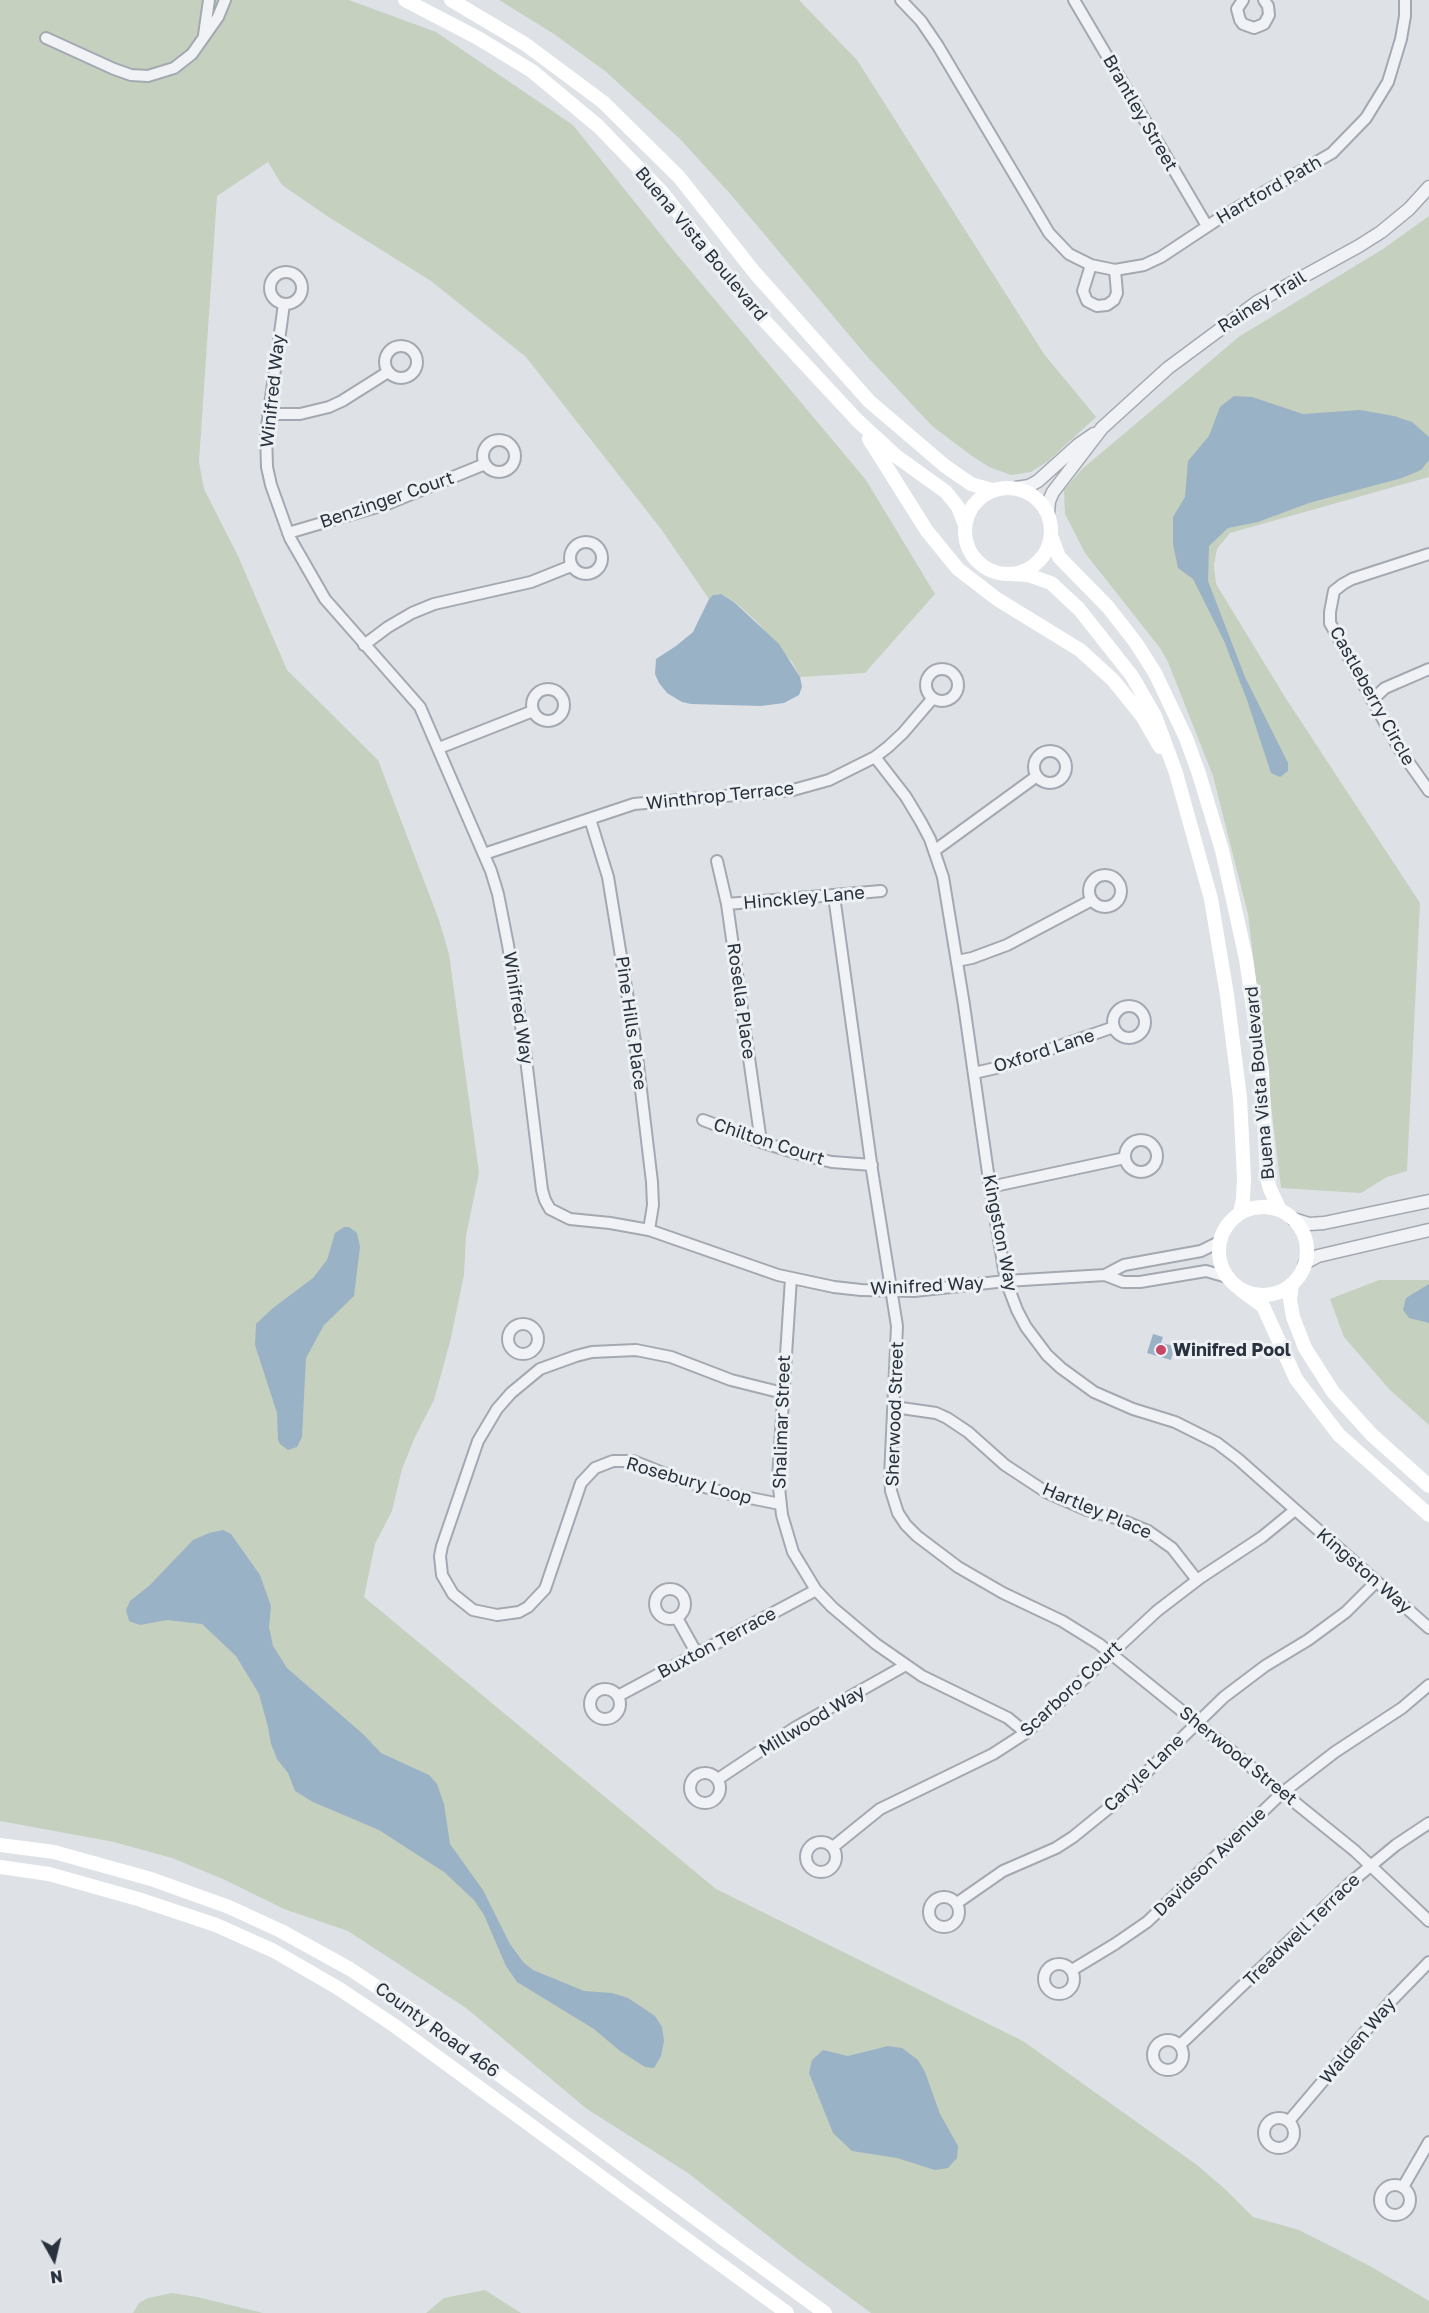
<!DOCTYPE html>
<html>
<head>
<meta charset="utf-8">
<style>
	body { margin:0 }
	#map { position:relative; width:1429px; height:2313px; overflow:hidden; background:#dee2e7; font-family:"Golos Text",sans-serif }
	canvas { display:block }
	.north { position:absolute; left:24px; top:2229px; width:60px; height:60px; -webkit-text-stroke:4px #edf1f4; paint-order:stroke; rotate:172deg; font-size:16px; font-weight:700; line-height:24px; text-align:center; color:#28313d }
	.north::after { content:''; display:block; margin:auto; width:21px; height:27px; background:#28313d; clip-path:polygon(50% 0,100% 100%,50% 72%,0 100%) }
</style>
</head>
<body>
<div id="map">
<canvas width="1429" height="2313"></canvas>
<div class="north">N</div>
</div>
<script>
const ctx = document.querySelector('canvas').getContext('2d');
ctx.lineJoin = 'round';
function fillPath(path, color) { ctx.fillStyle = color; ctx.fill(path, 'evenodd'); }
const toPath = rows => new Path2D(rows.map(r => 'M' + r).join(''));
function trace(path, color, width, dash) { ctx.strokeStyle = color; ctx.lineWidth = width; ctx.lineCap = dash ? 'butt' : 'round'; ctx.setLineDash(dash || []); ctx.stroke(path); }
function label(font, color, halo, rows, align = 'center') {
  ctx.font = font + ' "Golos Text",sans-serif'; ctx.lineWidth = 6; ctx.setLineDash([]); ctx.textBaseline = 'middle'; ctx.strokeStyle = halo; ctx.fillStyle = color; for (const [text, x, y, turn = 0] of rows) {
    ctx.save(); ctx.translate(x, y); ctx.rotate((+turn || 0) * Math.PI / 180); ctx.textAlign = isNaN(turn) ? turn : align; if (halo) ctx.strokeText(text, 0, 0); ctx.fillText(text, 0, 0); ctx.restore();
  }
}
const green = toPath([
	[0,0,349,0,436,32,573,125,674,251,866,480,935,594,865,673,800,677,792,662,757,622,735,602,721,594,713,595,709,599,661,529,526,357,431,281,327,216,282,185,268,162,217,196,199,462,204,489,238,556,287,670,378,760,439,920,449,954,479,1173,466,1236,464,1275,450,1342,434,1400,415,1437,402,1469,392,1511,375,1544,364,1597,716,1889,1023,2041,1197,2165,1226,2190,1253,2217,1299,2230,1370,2266,1429,2301,1429,2313,871,2313,795,2257,688,2173,587,2109,466,2008,348,1931,284,1909,223,1879,172,1858,114,1842,0,1821],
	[499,0,799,0,857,60,1044,354,1096,417,1048,461,1031,472,1011,475,989,467,972,456,932,426,865,354,733,197,680,139,605,71,554,34],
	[1429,216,1429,477,1230,533,1217,549,1214,565,1216,584,1285,697,1420,903,1407,1171,1387,1177,1361,1193,1281,1188,1248,914,1213,776,1168,662,1160,648,1085,553,1065,514,1064,490,1082,469,1240,336,1383,249],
	[1379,1280,1429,1280,1429,1425,1389,1389,1344,1337,1330,1299],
	[485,2290,521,2313,426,2313,444,2298],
	[172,2293,197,2297,263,2313,133,2313,139,2303,148,2298]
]);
const water = toPath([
	[1234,396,1252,397,1303,414,1360,410,1394,416,1412,422,1429,437,1429,460,1421,470,1402,478,1309,503,1258,522,1228,528,1209,546,1208,581,1245,677,1288,763,1288,771,1280,777,1271,773,1247,700,1224,641,1193,579,1178,568,1173,544,1173,517,1185,497,1188,461,1209,436,1220,407],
	[721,594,734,602,779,644,800,677,802,687,799,695,784,703,761,706,691,704,682,702,667,693,659,683,655,674,656,659,676,646,693,632,709,599,713,595],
	[344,1227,349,1227,357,1233,360,1247,354,1296,324,1325,306,1358,302,1437,297,1447,288,1450,280,1444,278,1440,277,1413,255,1345,256,1324,273,1308,313,1278,327,1260,335,1233],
	[1429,1284,1429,1323,1409,1318,1403,1310,1406,1298],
	[1153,1334,1163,1337,1161,1343,1175,1346,1171,1360,1147,1353],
	[223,1530,231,1534,260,1575,271,1606,269,1627,273,1646,287,1668,364,1735,381,1753,429,1775,437,1784,444,1804,450,1844,483,1890,510,1944,524,1963,533,1970,584,1991,612,1993,628,1998,655,2016,662,2027,664,2041,661,2056,654,2068,645,2067,620,2051,594,2029,517,1982,506,1966,484,1915,474,1900,444,1872,379,1830,313,1802,295,1791,288,1773,277,1759,271,1744,268,1727,259,1694,236,1656,202,1624,167,1620,140,1625,129,1621,126,1610,130,1601,150,1585,193,1540,209,1533],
	[888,2046,902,2048,918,2060,925,2072,940,2114,958,2146,957,2158,948,2168,935,2170,897,2158,852,2151,833,2133,809,2073,812,2060,823,2050,848,2056]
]);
const minor = toPath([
	[901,0,921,21,938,46,1049,233,1069,254,1091,265,1115,270,1144,265,1161,257,1223,216,1332,153,1366,118,1388,82,1401,39,1405,16,1405,0],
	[1074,0,1207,226],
	[1243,0,1237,9,1240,20,1243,24,1254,28,1264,24,1269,15,1268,6,1264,0],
	[204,35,209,0],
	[46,38,114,69,131,75,148,76,174,68,192,54,218,17,225,0],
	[1091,265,1083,291,1087,301,1097,306,1107,305,1114,300,1117,293,1115,270],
	'270 288a16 16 0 1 1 32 0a16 16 0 1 1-32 0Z',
	[284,304,266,434,267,467,271,485,290,538,325,599,420,707,491,871,498,894,508,945,525,1051,542,1190,545,1200,550,1209,570,1219,610,1223,649,1230,778,1275,834,1287,861,1290,914,1291,1006,1281,1105,1275,1123,1282,1140,1282,1206,1271,1227,1277],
	'385 362a16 16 0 1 1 32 0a16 16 0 1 1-32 0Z',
	[268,414,300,414,329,407,342,401,388,372],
	'483 456a16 16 0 1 1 32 0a16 16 0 1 1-32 0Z',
	[288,533,387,504,485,464],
	'570 558a16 16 0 1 1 32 0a16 16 0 1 1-32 0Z',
	[1429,554,1352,579,1343,584,1334,591,1330,612,1330,623,1400,750,1429,791],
	[364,645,388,627,412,613,434,604,531,582,571,566],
	'926 685a16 16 0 1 1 32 0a16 16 0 1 1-32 0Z',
	'532 705a16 16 0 1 1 32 0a16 16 0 1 1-32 0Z',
	[1372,700,1385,688,1429,669],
	[439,748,533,711],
	'1034 767a16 16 0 1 1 32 0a16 16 0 1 1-32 0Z',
	[875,757,906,797,921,822,930,839,943,877,964,1005,990,1187,1006,1281,1017,1310,1026,1327,1047,1355,1061,1368,1094,1392,1133,1409,1175,1422,1217,1443,1238,1459,1429,1628],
	[590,819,608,877,636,1048,652,1182,653,1205,649,1230],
	[934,851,1037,776],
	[484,854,634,804,793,790,829,780,875,757,888,747,903,733,933,698],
	[717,861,727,904,761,1142],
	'1089 891a16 16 0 1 1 32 0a16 16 0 1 1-32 0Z',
	[834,896,872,1170,897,1326,890,1477,891,1491,898,1513,906,1525,917,1536,958,1567,1003,1593,1062,1621,1099,1644,1355,1851,1429,1921],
	[727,904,881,891],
	[957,961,972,958,1007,945,1092,900],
	'1113 1022a16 16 0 1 1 32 0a16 16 0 1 1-32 0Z',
	[974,1073,996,1068,1114,1027],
	[703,1120,761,1142,806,1156,832,1162,872,1165],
	'1125 1156a16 16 0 1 1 32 0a16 16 0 1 1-32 0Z',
	[990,1187,1125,1158],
	[1105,1275,1124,1265,1201,1251,1219,1242],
	[791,1278,778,1478,782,1515,793,1552,816,1590,832,1607,876,1644,922,1676,1008,1718,1026,1733],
	'508 1339a15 15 0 1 1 30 0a15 15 0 1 1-30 0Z',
	[894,1407,936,1413,947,1418,968,1432,1005,1465,1046,1492,1087,1510,1119,1519,1148,1531,1172,1548,1197,1580],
	[780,1504,725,1493,678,1479,633,1461,613,1461,595,1468,581,1483,545,1589,528,1607,519,1612,497,1615,473,1610,453,1594,442,1575,440,1556,442,1546,478,1441,497,1409,511,1393,540,1369,576,1356,592,1352,636,1350,671,1357,731,1380,783,1393],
	'655 1604a15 15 0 1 1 30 0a15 15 0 1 1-30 0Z',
	[677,1618,697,1654],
	'590 1704a15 15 0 1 1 30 0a15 15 0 1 1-30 0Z',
	[618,1696,816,1590],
	'690 1788a15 15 0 1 1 30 0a15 15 0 1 1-30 0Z',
	[718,1779,796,1727,906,1665],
	'806 1857a15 15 0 1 1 30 0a15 15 0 1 1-30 0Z',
	[833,1847,880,1809,993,1754,1027,1732,1157,1611,1200,1578,1262,1537,1295,1510],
	'929 1912a15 15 0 1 1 30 0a15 15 0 1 1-30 0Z',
	[957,1903,1003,1871,1056,1848,1073,1837,1115,1803,1224,1697,1265,1666,1308,1640,1346,1612,1376,1582],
	'1044 1979a15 15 0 1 1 30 0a15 15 0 1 1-30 0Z',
	[1072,1970,1115,1944,1147,1922,1282,1793,1335,1752,1402,1708,1429,1685],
	'1153 2055a15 15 0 1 1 30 0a15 15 0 1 1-30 0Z',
	[1180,2045,1350,1883,1396,1845,1429,1823],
	'1264 2133a15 15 0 1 1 30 0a15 15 0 1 1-30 0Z',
	[1289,2121,1391,2001,1429,1962],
	'1380 2200a15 15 0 1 1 30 0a15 15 0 1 1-30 0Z',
	[1403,2187,1429,2142]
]);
const tertiary = toPath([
	[1016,488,1029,486,1038,481,1078,445,1094,434],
	[1048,513,1049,501,1053,492,1102,428,1168,368,1257,302,1359,246,1381,232,1409,209,1429,187],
	[1293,1219,1309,1224,1324,1223,1429,1201],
	[1305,1263,1318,1256,1429,1230]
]);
const secondary = toPath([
	[405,0,478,38,532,71,598,126,662,192,750,305,857,420,896,456,946,492,958,507,965,525],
	[451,0,525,44,603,102,679,177,755,273,869,401,945,466,971,484,992,490],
	[869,439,927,531,958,569,997,599,1080,650,1113,680,1142,716,1160,747],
	'965 531a43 43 0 1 1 86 0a43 43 0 1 1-86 0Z',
	[1052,538,1059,557,1108,607,1136,643,1155,673,1186,738,1199,774,1222,850,1246,959,1262,1071,1267,1178,1270,1189,1280,1210],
	[1011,574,1028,575,1051,583,1079,609,1132,676,1155,716,1176,773,1211,899,1227,995,1240,1098,1244,1179,1243,1199,1240,1213],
	'1219 1251a44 44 0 1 1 88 0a44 44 0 1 1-88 0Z',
	[1292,1284,1290,1299,1293,1317,1305,1348,1333,1392,1372,1435,1429,1486],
	[1241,1290,1263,1306,1296,1379,1339,1435,1429,1515],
	[0,1845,54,1852,151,1879,229,1907,281,1931,350,1969,404,2005,825,2313],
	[0,1867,49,1874,138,1899,216,1925,274,1951,338,1988,395,2026,787,2313]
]);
const markers = [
	[1161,1350,6,"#c64864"]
];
const streetNames = [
	["Brantley Street",1140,113,60],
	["Hartford Path",1269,190,-30],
	["Buena Vista Boulevard",701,244,50],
	["Rainey Trail",1262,302,-32],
	["Winifred Way",273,391,-84],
	["Benzinger Court",387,500,-19],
	["Castleberry Circle",1372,696,61],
	["Winthrop Terrace",720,796,-6],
	["Hinckley Lane",804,898,-5],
	["Rosella Place",741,1001,82],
	["Winifred Way",518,1008,81],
	["Pine Hills Place",631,1023,82],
	["Oxford Lane",1044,1051,-18],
	["Buena Vista Boulevard",1260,1083,-95],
	["Chilton Court",769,1142,18],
	["Kingston Way",1000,1233,79],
	["Winifred Way",927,1286,-3],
	["Sherwood Street",895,1414,-88],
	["Shalimar Street",782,1422,-88],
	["Rosebury Loop",689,1481,16],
	["Hartley Place",1097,1511,23],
	["Kingston Way",1364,1571,41],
	["Buxton Terrace",717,1643,-28],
	["Scarboro Court",1071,1689,-43],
	["Millwood Way",812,1721,-31],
	["Sherwood Street",1238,1756,39],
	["Caryle Lane",1144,1773,-44],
	["Davidson Avenue",1210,1862,-44],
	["Treadwell Terrace",1302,1930,-44],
	["County Road 466",437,2030,36],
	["Walden Way",1358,2041,-50]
];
const poiNames = [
	["Winifred Pool",1173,1350]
];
fillPath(green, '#c5d0bf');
fillPath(water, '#9ab2c5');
trace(minor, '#a4a9b1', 14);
trace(tertiary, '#a4a9b1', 15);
trace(minor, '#f0f2f5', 10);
trace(tertiary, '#f0f2f5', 12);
trace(secondary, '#fff', 14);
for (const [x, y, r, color] of markers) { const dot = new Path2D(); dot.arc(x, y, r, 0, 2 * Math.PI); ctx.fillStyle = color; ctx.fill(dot); trace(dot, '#edf1f4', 2); }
label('18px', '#28313d', '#edf1f4', streetNames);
label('bold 18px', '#28313d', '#edf1f4', poiNames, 'left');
</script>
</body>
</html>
